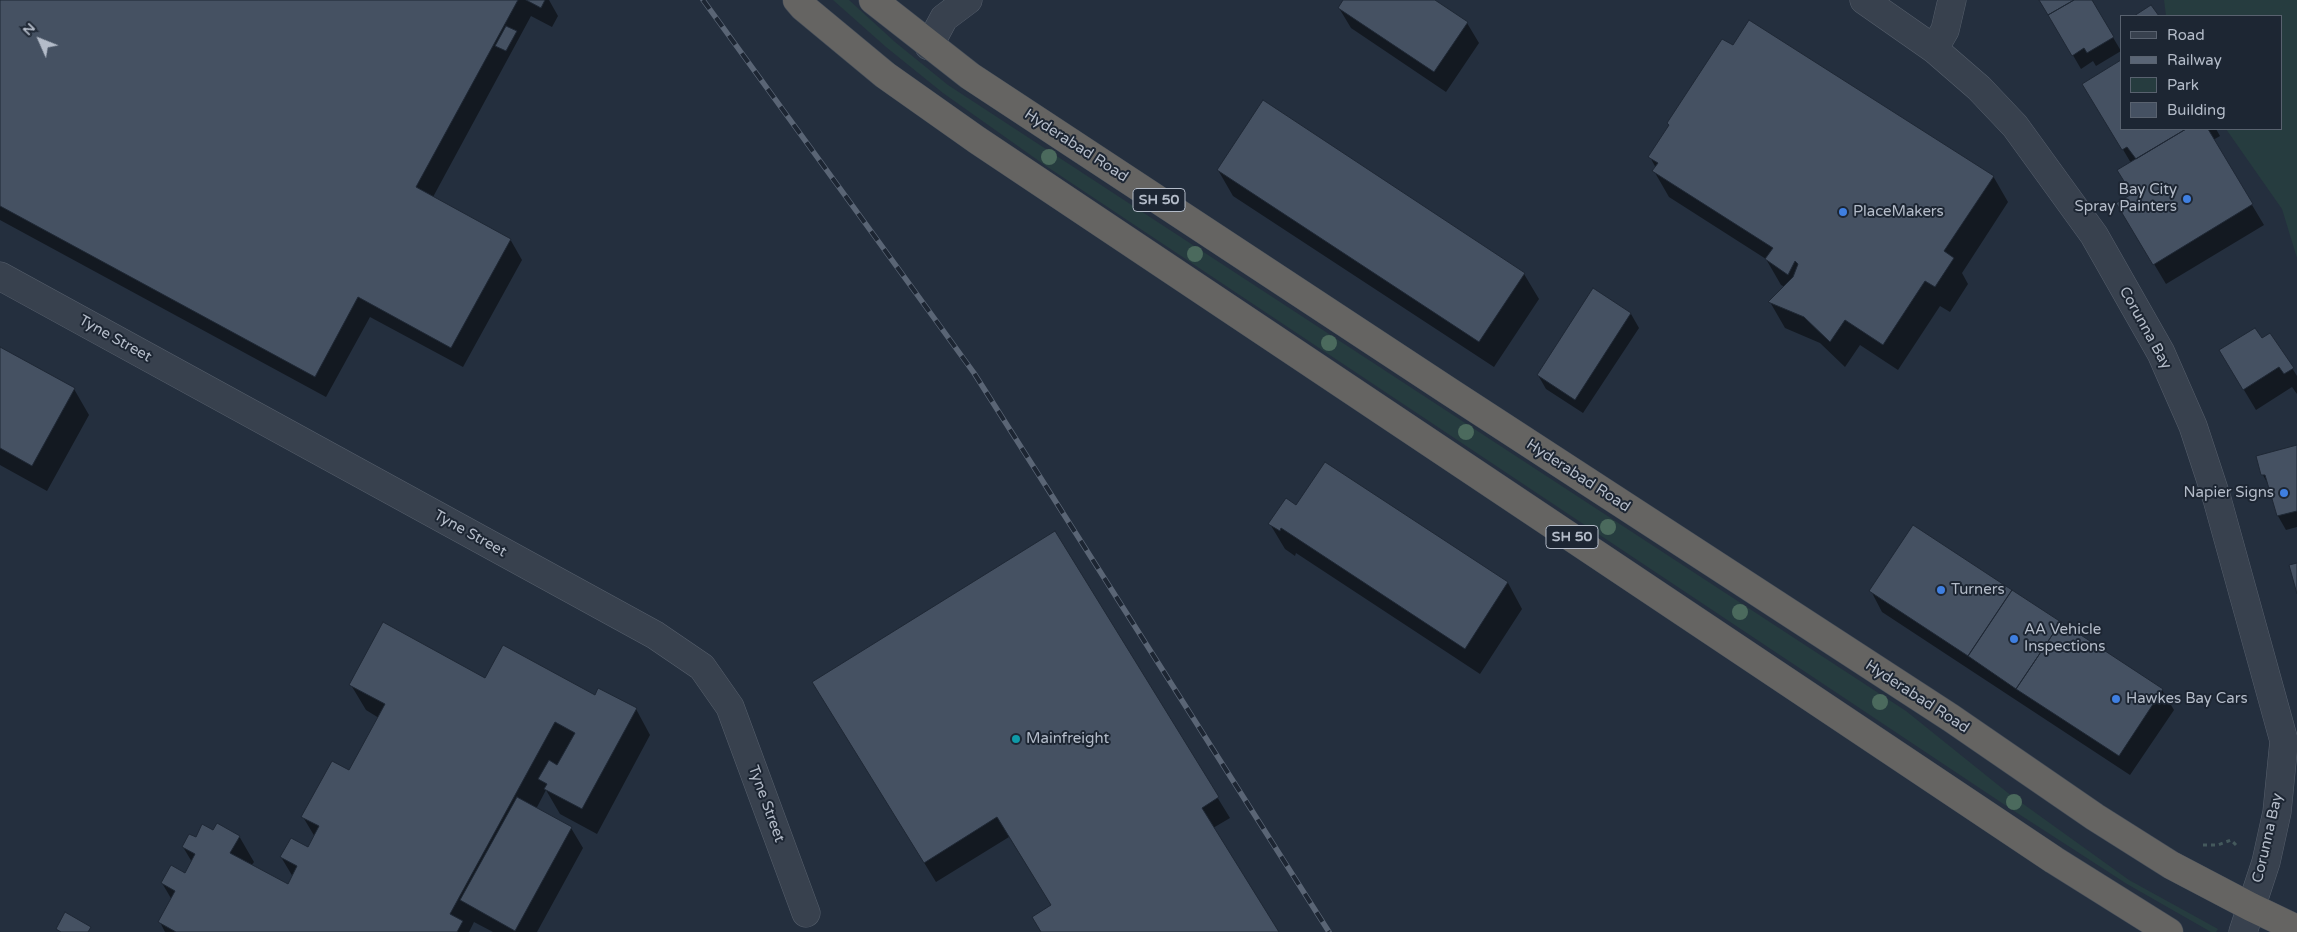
<!DOCTYPE html>
<html>
<head>
<meta charset="utf-8">
<style>
	body { margin:0 }
	#map { position:relative; width:2297px; height:932px; overflow:hidden; background:#242f3e; font-family:"Varela Round",sans-serif }
	canvas { display:block }
	.legend { position:absolute; left:2120px; top:15px; width:162px; height:115px; box-sizing:border-box; background:#1d2633; border:1px solid #59626f; margin:0; padding:6px 9px; list-style:none; font-size:15px; color:#b4bcc9 }
	.legend li { display:flex; align-items:center; gap:10px; height:25px }
	.legend b { width:25px; border:1px solid #59626f }
	.north { position:absolute; left:15px; top:15px; width:50px; height:50px; -webkit-text-stroke:4px #1d2633; paint-order:stroke; rotate:314deg; font-size:14px; font-weight:700; line-height:20px; text-align:center; color:#b4bcc9 }
	.north::after { content:''; display:block; margin:auto; width:18px; height:22px; background:#b4bcc9; clip-path:polygon(50% 0,100% 100%,50% 72%,0 100%) }
</style>
</head>
<body>
<div id="map">
<canvas width="2297" height="932"></canvas>
<ul class="legend">
<li><b style="height:6px;background:#38414e"></b>Road</li>
<li><b style="height:6px;background:#5a6575"></b>Railway</li>
<li><b style="height:14px;background:#263c3f"></b>Park</li>
<li><b style="height:14px;background:#455162"></b>Building</li>
</ul>
<div class="north">N</div>
</div>
<script>
const ctx = document.querySelector('canvas').getContext('2d');
ctx.lineJoin = 'round';
function fillPath(path, color) { ctx.fillStyle = color; ctx.fill(path, 'evenodd'); }
const toPath = rows => new Path2D(rows.map(r => 'M' + r).join(''));
function trace(path, color, width, dash) { ctx.strokeStyle = color; ctx.lineWidth = width; ctx.lineCap = dash ? 'butt' : 'round'; ctx.setLineDash(dash || []); ctx.stroke(path); }
function label(font, color, halo, rows, align = 'center') {
  ctx.font = font + ' "Varela Round",sans-serif'; ctx.lineWidth = 4; ctx.setLineDash([]); ctx.textBaseline = 'middle'; ctx.strokeStyle = halo; ctx.fillStyle = color; for (const [text, x, y, turn = 0] of rows) {
    ctx.save(); ctx.translate(x, y); ctx.rotate((+turn || 0) * Math.PI / 180); ctx.textAlign = isNaN(turn) ? turn : align; if (halo) ctx.strokeText(text, 0, 0); ctx.fillText(text, 0, 0); ctx.restore();
  }
}
const green = toPath([
	[833,0,849,0,895,42,948,85,1906,711,2008,793,2129,880,2218,929,2216,932,2211,932,2127,884,2011,809,1046,166,943,93,886,47],
	[2164,0,2297,0,2297,258,2282,209,2226,129,2281,129,2281,16,2166,16]
]);
const shadow = toPath([
	[0,0,549,0,558,16,552,27,531,16,433,197,510,239,522,260,463,367,370,317,326,397,0,220],
	[1345,0,1433,0,1467,23,1479,43,1446,92,1351,28,1339,8],
	[2041,0,2091,0,2121,51,2096,66,2093,61,2081,69],
	[2096,104,2121,129,2216,129,2220,136,2213,140,2264,225,2166,284,2130,224,2133,195,2131,163],
	[1650,157,1993,176,2008,202,1962,273,1968,284,1950,312,1940,306,1898,370,1860,345,1845,367,1820,343,1785,328,1770,302,1785,287,1781,285,1766,259,1669,197,1654,171,1656,168],
	[1218,170,1524,274,1539,299,1494,367,1233,196],
	[1631,314,1639,328,1583,413,1546,389,1538,375],
	[2261,340,2292,368,2297,376,2297,394,2292,387,2256,410,2232,370],
	[0,348,74,389,89,415,47,491,0,465],
	[2297,446,2297,527,2286,530,2278,516,2270,488,2263,475],
	[1325,464,1508,583,1522,609,1480,674,1296,553,1295,556,1285,549,1270,524,1297,507],
	[1055,533,1230,818,1213,828,1277,932,1042,932,1052,906,1009,837,936,882,825,702],
	[1871,591,2162,690,2174,710,2130,775,1882,612],
	[486,679,595,696,636,709,650,735,597,834,560,814,546,790,536,809,571,828,583,848,537,932,493,932,474,922,469,932,165,932,160,922,172,900,162,883,186,874,192,862,183,847,214,832,239,836,254,862,251,866,288,886,293,877,281,857,308,849,315,837,303,817,350,772,379,718,366,710,351,685]
]);
const building = toPath([
	[0,0,518,0,416,187,511,239,451,348,358,297,315,377,0,206,0,0],
	[526,0,545,0,541,8,526,0],
	[1343,0,1435,0,1468,22,1434,72,1338,8,1343,0],
	[2039,0,2074,0,2048,15,2039,0],
	[2074,0,2092,0,2114,37,2087,53,2084,48,2072,56,2048,15,2074,0],
	[2151,5,2159,16,2134,16,2151,5],
	[1749,20,1994,176,1944,251,1954,258,1935,287,1925,281,1883,345,1845,320,1830,342,1804,317,1768,302,1793,277,1798,264,1795,261,1788,275,1765,259,1773,248,1652,171,1658,163,1648,157,1669,125,1667,123,1722,39,1733,45,1749,20],
	[506,26,517,31,506,51,495,46,506,26],
	[2121,60,2121,129,2186,129,2136,159,2127,147,2122,150,2082,84,2121,60],
	[1263,100,1525,273,1479,342,1217,170,1263,100],
	[2186,129,2208,129,2253,204,2153,265,2116,203,2132,194,2117,170,2186,129],
	[1593,288,1631,313,1575,400,1537,375,1593,288],
	[2255,328,2262,338,2270,333,2294,368,2284,374,2279,367,2243,390,2219,350,2255,328],
	[0,347,75,388,32,466,0,448,0,347],
	[2297,445,2297,511,2277,516,2265,475,2261,475,2256,456,2297,445],
	[1325,462,1508,582,1465,649,1281,528,1280,531,1268,524,1286,498,1296,505,1325,462],
	[1913,525,2012,590,1968,656,1869,591,1913,525],
	[1055,531,1219,797,1202,808,1279,932,1041,932,1032,917,1051,905,997,817,924,863,812,682,1055,531],
	[2297,563,2297,594,2289,565,2297,563],
	[2012,590,2061,622,2016,689,1968,656,2012,590],
	[383,622,485,678,503,645,595,695,598,688,637,708,582,809,544,789,547,784,538,779,549,760,557,765,575,733,555,722,450,914,463,921,457,932,176,932,158,922,175,891,161,883,171,865,185,873,195,854,182,847,189,834,196,837,202,824,213,830,217,823,240,836,230,853,288,884,297,866,280,857,291,838,308,847,319,826,301,817,332,761,349,770,385,704,349,685,383,622],
	[2061,622,2163,689,2119,756,2016,689,2061,622],
	[517,797,572,827,515,931,460,900,517,797],
	[65,912,91,927,88,932,61,932,56,929,65,912]
]);
const path = toPath([
	[2203,845,2218,845,2231,840,2238,847]
]);
const minor = toPath([
	[1864,0,1934,49,1979,88,2015,126,2094,235,2161,353,2193,426,2217,499,2284,741,2277,812,2266,862,2243,932],
	[929,46,944,18,968,0],
	[1934,49,1945,30,1952,0],
	[0,276,655,635,702,667,730,707,806,913]
]);
const trunk = toPath([
	[797,0,803,7,885,75,977,140,2054,860,2169,932],
	[873,0,970,76,1450,392,1951,718,2095,817,2171,865,2251,907,2297,929]
]);
const rail = toPath([
	[703,0,974,373,1329,932]
]);
const trees = [
	[1049,157],
	[1195,254],
	[1329,343],
	[1466,432],
	[1608,527],
	[1740,612],
	[1880,702],
	[2014,802]
];
const markers = [
	[2187,199,5,"#3f7fe0"],
	[1843,212,5,"#3f7fe0"],
	[2284,493,5,"#3f7fe0"],
	[1941,590,5,"#3f7fe0"],
	[2014,639,5,"#3f7fe0"],
	[2116,699,5,"#3f7fe0"],
	[1016,739,5,"#0f9aa8"]
];
const shields = [
	[1159,200,52],
	[1572,537,52]
];
const shieldNames = [
	["SH 50",1159,200],
	["SH 50",1572,537]
];
const streetNames = [
	["Hyderabad Road",1076,146,33],
	["Corunna Bay",2145,328,61],
	["Tyne Street",115,339,29],
	["Hyderabad Road",1578,476,33],
	["Tyne Street",470,534,29],
	["Hyderabad Road",1917,697,33],
	["Tyne Street",766,804,70],
	["Corunna Bay",2268,838,-77]
];
const poiNames = [
	["Bay City",2177,190,"right"],
	["Spray Painters",2177,207,"right"],
	["PlaceMakers",1853,212],
	["Napier Signs",2274,493,"right"],
	["Turners",1951,590],
	["AA Vehicle",2024,630],
	["Inspections",2024,647],
	["Hawkes Bay Cars",2126,699],
	["Mainfreight",1026,739]
];
fillPath(green, '#263c3f');
fillPath(shadow, '#0007');
fillPath(building, '#455162');
trace(building, '#1f2835', 1);
trace(minor, '#565f6c', 29);
trace(trunk, '#434c59', 29);
trace(path, '#44595c', 3, [4, 4]);
trace(minor, '#38414e', 28);
trace(trunk, '#656462', 28);
trace(rail, '#5a6575', 5.5);
trace(rail, '#1d2633', 4, [11]);
ctx.fillStyle = '#4b6a5d';
for (const [x, y] of trees) { ctx.beginPath(); ctx.arc(x, y, 8, 0, 2 * Math.PI); ctx.fill(); }
for (const [x, y, r, color] of markers) { const dot = new Path2D(); dot.arc(x, y, r, 0, 2 * Math.PI); ctx.fillStyle = color; ctx.fill(dot); trace(dot, '#1d2633', 2); }
for (const [x, y, w] of shields) { const box = new Path2D(); box.roundRect(x - w / 2, y - 11.5, w, 23, 4); ctx.fillStyle = '#1d2633'; ctx.fill(box); trace(box, '#b4bcc9', 1); }
label('bold 14px', '#b4bcc9', null, shieldNames);
label('15px', '#b4bcc9', '#1d2633', streetNames);
label('15px', '#b4bcc9', '#1d2633', poiNames, 'left');
</script>
</body>
</html>
